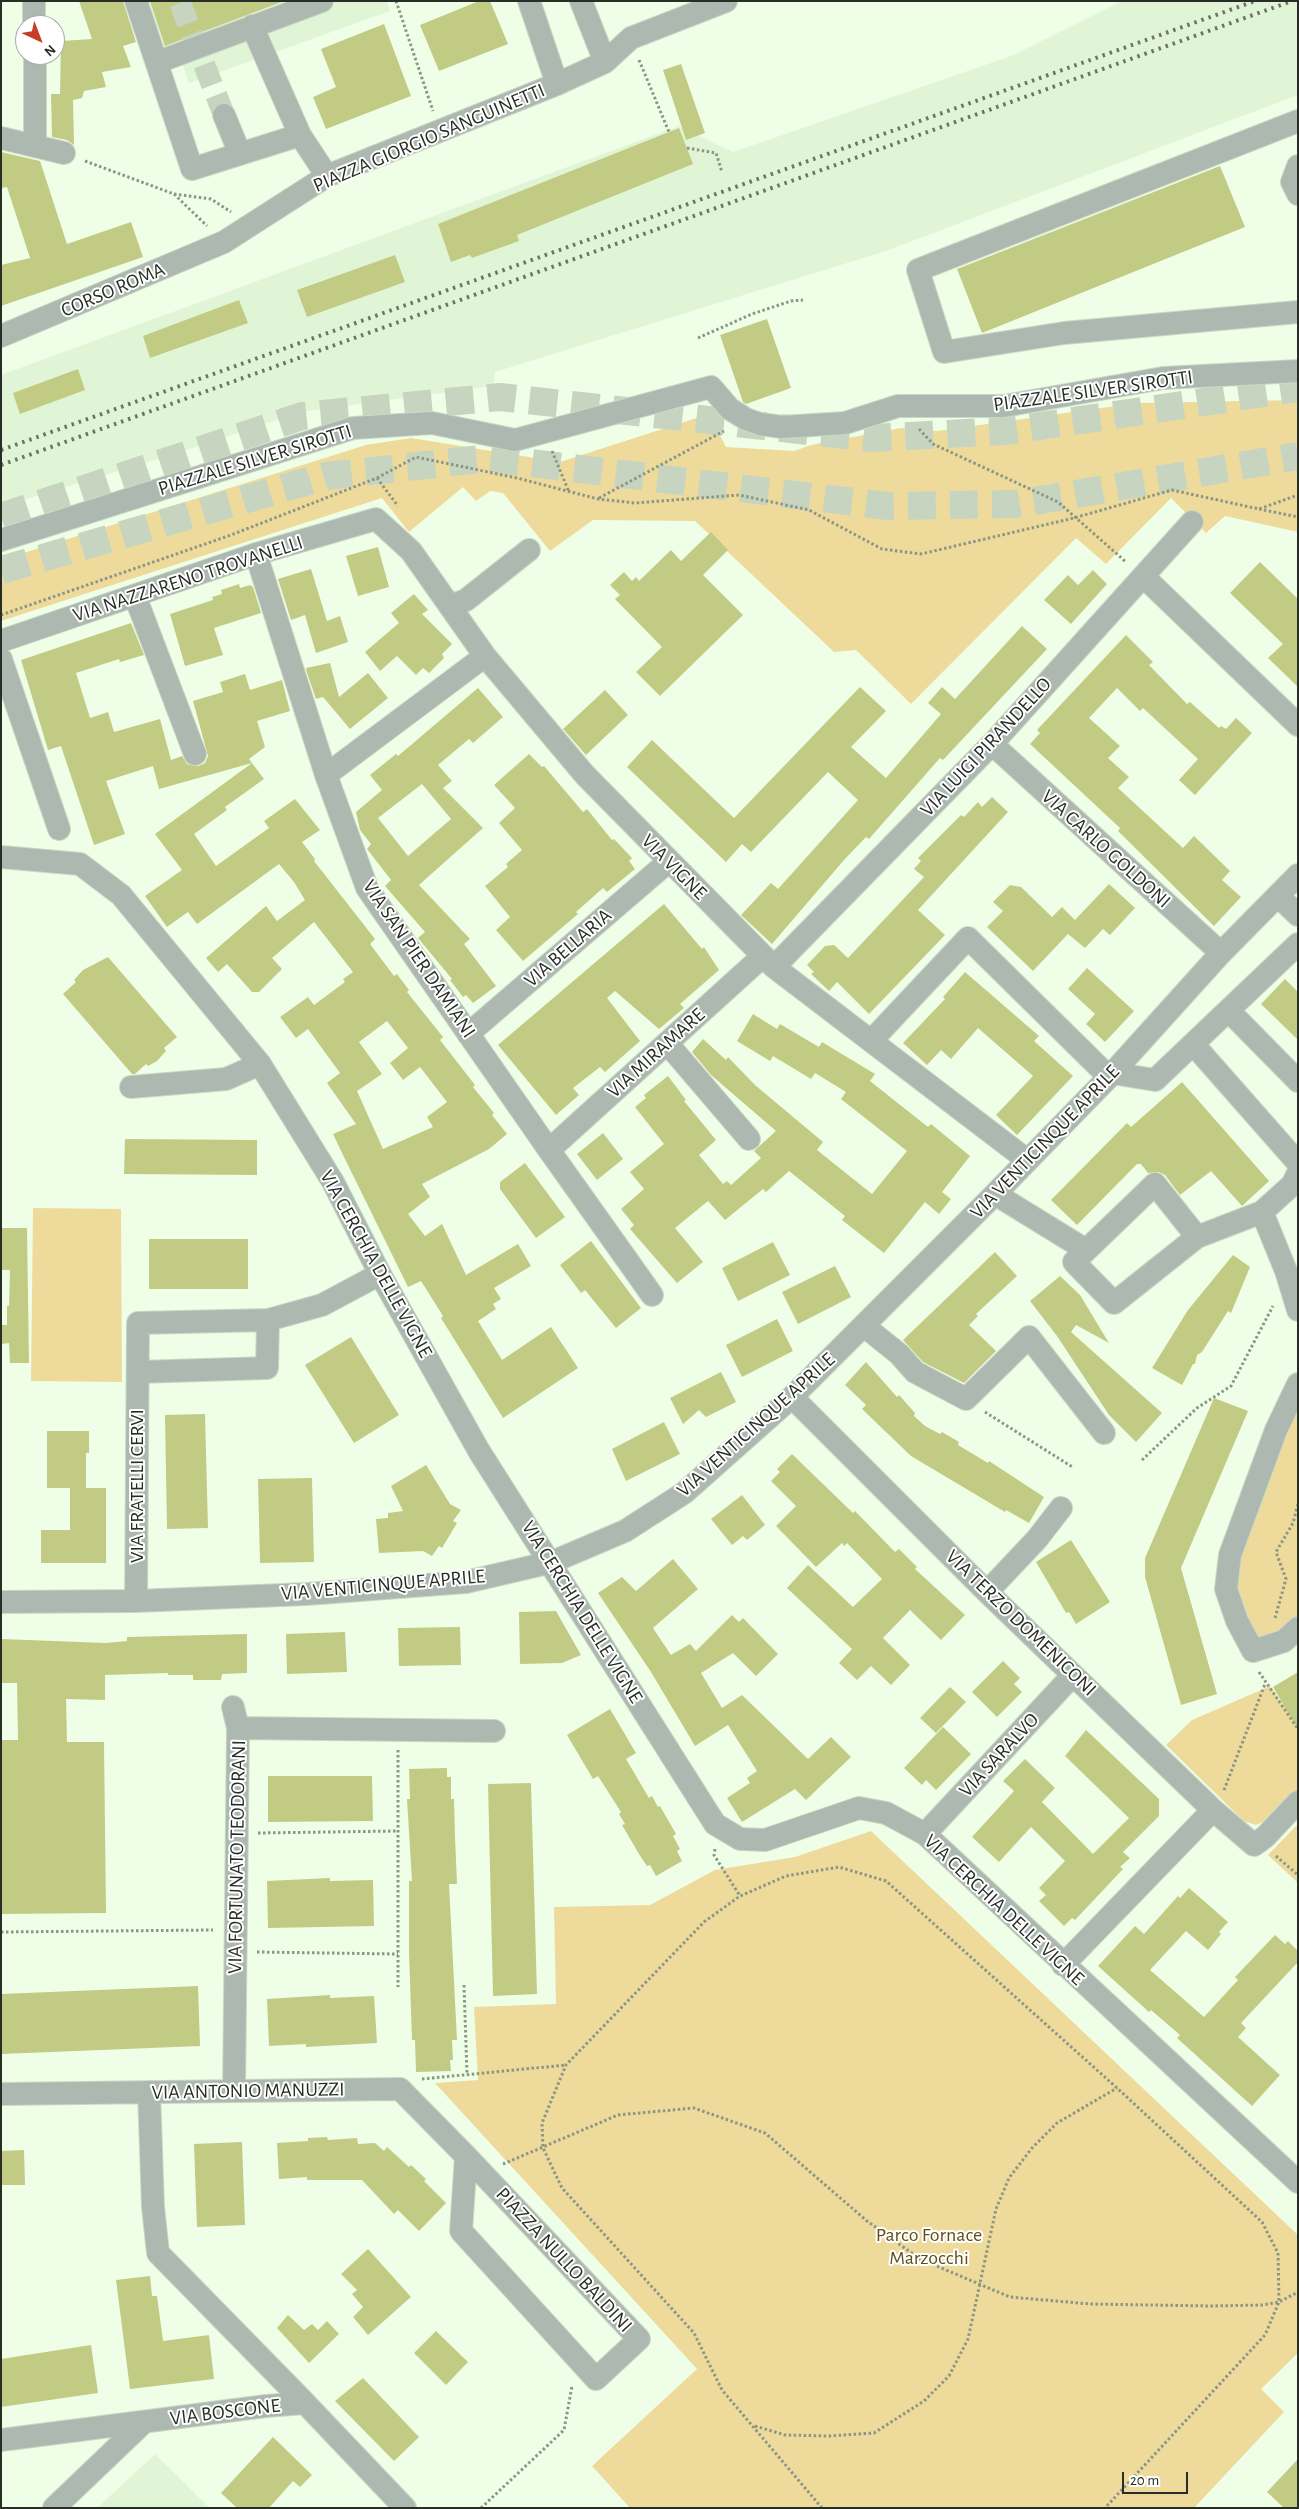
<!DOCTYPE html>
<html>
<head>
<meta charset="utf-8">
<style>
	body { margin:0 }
	#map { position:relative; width:1299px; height:2509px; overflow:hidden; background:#efffe7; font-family:"Alegreya Sans",sans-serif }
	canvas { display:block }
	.frame { position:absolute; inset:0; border:2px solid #282e25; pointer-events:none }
	.north { position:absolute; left:15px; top:15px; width:50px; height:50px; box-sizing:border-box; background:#fff; border:1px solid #a9aba8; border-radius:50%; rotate:137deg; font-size:14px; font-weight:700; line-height:20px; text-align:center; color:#282e25 }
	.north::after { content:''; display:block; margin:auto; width:18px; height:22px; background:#c83c28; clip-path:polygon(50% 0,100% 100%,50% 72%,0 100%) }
	.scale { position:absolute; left:1122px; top:2472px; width:66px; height:22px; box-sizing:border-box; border:2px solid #282e25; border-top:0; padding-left:6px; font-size:15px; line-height:18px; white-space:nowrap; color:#282e25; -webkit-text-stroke:4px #fff; paint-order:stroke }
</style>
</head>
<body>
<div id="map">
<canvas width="1299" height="2509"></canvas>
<div class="frame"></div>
<div class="north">N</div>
<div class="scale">20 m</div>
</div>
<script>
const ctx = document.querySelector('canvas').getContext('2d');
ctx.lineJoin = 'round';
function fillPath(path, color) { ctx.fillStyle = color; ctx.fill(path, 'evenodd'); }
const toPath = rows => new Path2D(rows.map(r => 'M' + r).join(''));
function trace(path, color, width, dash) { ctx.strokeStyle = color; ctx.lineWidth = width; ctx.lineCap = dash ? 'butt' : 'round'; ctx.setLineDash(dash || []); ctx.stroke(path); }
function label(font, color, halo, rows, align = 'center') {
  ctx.font = font + ' "Alegreya Sans",sans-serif'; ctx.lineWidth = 4; ctx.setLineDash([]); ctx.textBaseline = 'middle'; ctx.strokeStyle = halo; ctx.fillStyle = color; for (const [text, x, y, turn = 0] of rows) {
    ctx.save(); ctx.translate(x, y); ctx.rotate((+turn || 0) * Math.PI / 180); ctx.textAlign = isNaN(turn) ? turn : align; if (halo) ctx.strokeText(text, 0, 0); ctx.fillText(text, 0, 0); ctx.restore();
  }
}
const built = toPath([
	[142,1,387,1,390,11,189,83,181,60,165,65],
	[1122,1,1298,1,1298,95,886,251,495,372,493,386,301,412,190,449,1,507,1,375,679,126,733,152,1011,56],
	[155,2454,210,2508,97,2508]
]);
const green = toPath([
	[1298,400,1298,532,1225,516,1206,533,1171,498,1106,564,1076,538,911,704,856,650,834,652,695,521,593,520,550,551,503,493,490,491,476,501,463,487,409,532,382,498,1,621,1,560,366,445,411,438,560,462,709,414,726,447,794,451,811,445,901,428,937,431,1137,403],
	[33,1208,121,1209,122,1382,31,1381],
	[1298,1398,1298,1623,1288,1633,1253,1640,1234,1601,1239,1552],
	[1270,1686,1298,1725,1298,1790,1269,1819,1256,1825,1244,1821,1166,1745,1192,1720],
	[1298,1824,1298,1883,1268,1855],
	[871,1831,1298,2235,1298,2353,1261,2389,1284,2412,1194,2508,630,2508,592,2466,697,2369,435,2083,478,2080,474,2007,556,2004,554,1907,650,1905,715,1870,795,1857]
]);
const building = toPath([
	[79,1,123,1,136,42,123,46,131,67,102,72,106,87,84,91,82,98,73,100,74,145,67,140,52,137,51,94,60,94,61,41,92,39],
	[150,1,284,1,165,46],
	[479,1,490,1,508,44,439,71,420,25],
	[384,24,411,96,326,129,313,97,336,87,321,49],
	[681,64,705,133,686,140,663,70],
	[679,128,693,164,517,235,519,241,472,258,470,255,451,262,438,224],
	[1,152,40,161,67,244,131,222,143,257,1,306,1,265,30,258,7,187,1,188],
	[1220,166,1245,227,982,333,957,269],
	[395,255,405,282,307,317,297,290],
	[239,300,248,323,150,358,143,336],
	[767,319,791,388,746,404,743,402,720,335],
	[78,369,85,390,20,414,13,393],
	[711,532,728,550,703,575,743,615,660,696,636,672,662,647,615,599,620,595,610,585,624,572,632,581,636,577,639,581,671,550,681,561],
	[378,547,389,587,358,596,346,556],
	[1260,562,1298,599,1298,687,1268,658,1283,644,1230,593],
	[311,569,327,621,340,616,348,642,316,653,305,615,291,620,278,579],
	[1093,570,1107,584,1071,624,1044,600,1068,575,1078,585],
	[239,584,240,588,250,585,253,587,261,613,214,628,223,655,185,666,170,614,213,600,212,597,222,594,221,590],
	[414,594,428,610,422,614,452,644,442,654,444,658,429,673,423,668,416,675,397,656,380,671,365,652,399,623,391,613],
	[131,623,144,655,120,662,119,659,76,673,90,718,108,712,114,732,160,719,171,760,182,756,187,764,199,766,205,763,208,756,193,701,223,692,220,682,245,674,250,690,282,680,290,711,257,721,265,747,249,759,252,763,159,789,153,766,106,781,125,834,94,845,61,746,48,750,21,660],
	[1022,626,1047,649,943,760,940,758,869,839,866,837,844,860,772,944,741,915,771,883,778,889,858,800,828,772,751,852,742,844,726,862,627,767,652,740,734,818,860,687,886,711,851,747,886,778,941,714,928,703,942,687,955,699],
	[1126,635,1153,662,1149,665,1187,704,1190,702,1219,728,1221,726,1226,729,1236,718,1252,733,1195,795,1179,780,1198,759,1143,708,1140,711,1117,688,1089,718,1120,746,1108,758,1129,777,1118,788,1183,848,1194,836,1230,871,1222,880,1241,897,1214,926,1118,831,1120,828,1030,744,1040,733,1037,730],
	[330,663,339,697,368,673,388,698,350,729,323,697,316,699,307,673,306,668],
	[478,688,503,717,473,743,469,739,438,765,452,781,443,788,483,828,419,885,470,939,464,944,496,986,473,1003,466,995,463,997,450,980,452,979,418,938,425,932,385,886,391,880,367,849,371,844,360,830,356,812,382,790,370,775,396,754,398,756],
	[422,784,451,819,408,856,378,818],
	[605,690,628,715,586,755,563,729],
	[529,754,542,767,544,766,583,812,587,809,612,840,614,839,632,858,629,861,635,869,607,892,603,888,576,912,578,914,523,961,496,930,510,917,485,886,508,867,506,864,522,850,499,823,515,808,494,785],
	[252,763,264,779,225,807,227,810,194,834,216,866,269,828,264,821,295,799,320,830,302,842,315,859,314,861,375,939,370,944,394,976,397,974,409,990,407,992,443,1037,440,1040,475,1085,473,1087,494,1113,492,1115,507,1134,489,1149,422,1184,430,1197,408,1214,425,1236,442,1224,466,1275,518,1244,531,1266,494,1288,501,1299,493,1304,496,1309,478,1321,502,1360,551,1327,578,1368,503,1418,441,1318,443,1316,421,1281,408,1287,343,1155,333,1134,356,1124,327,1083,340,1073,308,1029,296,1038,280,1017,308,997,314,1005,345,982,343,979,353,972,314,922,272,958,282,969,259,992,252,992,227,964,218,972,206,958,266,906,277,921,305,900,294,882,279,864,197,924,188,912,167,927,145,896,182,870,155,834],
	[387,1021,408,1048,390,1063,403,1080,420,1067,447,1102,427,1117,433,1127,383,1149,357,1091,382,1074,359,1042],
	[992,797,1008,812,918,910,945,935,869,1014,837,982,829,991,811,974,814,972,807,965,825,946,834,945,848,958,924,877,914,869,921,861,918,858,961,815,964,817,978,802,982,807],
	[1109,884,1135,908,1110,935,1103,929,1085,948,1068,934,1033,971,987,927,1003,911,993,902,1010,885,1021,887,1052,917,1062,907,1075,920],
	[664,904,702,949,704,947,719,970,680,1004,684,1008,659,1029,615,991,607,998,640,1041,605,1072,600,1067,573,1088,579,1095,556,1115,498,1045],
	[108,957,177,1037,164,1048,166,1051,157,1061,148,1066,146,1064,135,1074,132,1074,63,994,76,982,74,980,83,970],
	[1087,968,1134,1011,1105,1042,1086,1024,1095,1014,1068,989],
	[965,972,1039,1036,1034,1041,1073,1076,1017,1135,996,1115,1033,1076,978,1028,951,1059,941,1050,927,1065,903,1043,945,999,943,997],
	[1285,979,1298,992,1298,1040,1261,1004],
	[753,1014,777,1029,780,1024,819,1047,822,1042,875,1074,870,1081,928,1127,931,1124,970,1156,942,1192,951,1199,939,1214,925,1202,884,1253,842,1220,845,1216,789,1171,766,1192,763,1189,725,1220,708,1201,675,1228,703,1262,677,1283,630,1229,634,1225,621,1209,644,1189,630,1172,664,1144,635,1107,646,1098,644,1095,668,1076,686,1100,684,1101,716,1140,699,1155,723,1184,727,1181,731,1185,761,1158,754,1151,776,1131,711,1075,692,1052,703,1039,726,1060,728,1057,755,1085,823,1142,817,1150,872,1194,907,1151,841,1099,846,1092,815,1073,811,1079,773,1056,770,1061,737,1041],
	[1182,1082,1269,1181,1242,1206,1211,1171,1180,1195,1165,1175,1159,1172,1148,1173,1141,1164,1137,1164,1077,1225,1051,1200,1127,1123,1131,1127],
	[603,1133,623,1159,597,1180,577,1154],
	[125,1139,257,1140,257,1175,124,1174],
	[525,1163,565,1217,536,1238,500,1189,500,1182],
	[1,1228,27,1228,29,1363,10,1363,9,1343,1,1344,1,1325,7,1325,7,1306,9,1306,10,1270,1,1270],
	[149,1239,248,1239,248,1289,149,1289],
	[591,1241,641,1308,616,1328,585,1290,581,1293,560,1265],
	[773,1242,790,1275,738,1301,722,1268],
	[995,1252,1017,1276,976,1314,978,1316,969,1325,996,1351,964,1383,923,1362,903,1340],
	[1233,1255,1250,1267,1231,1313,1228,1311,1202,1352,1197,1355,1195,1364,1193,1364,1182,1385,1152,1368,1188,1310],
	[835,1266,851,1297,798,1324,782,1292],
	[1060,1276,1080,1295,1109,1343,1076,1325,1071,1332,1162,1413,1136,1442,1109,1415,1057,1336,1030,1301],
	[777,1319,793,1351,742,1377,726,1345],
	[351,1337,399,1415,354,1443,305,1365],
	[866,1362,897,1397,899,1395,915,1413,914,1416,925,1426,940,1434,942,1432,959,1442,958,1445,988,1463,989,1461,1044,1497,1029,1523,1006,1510,1005,1512,911,1456,862,1409,866,1405,845,1385],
	[721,1372,736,1402,706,1417,699,1410,683,1424,670,1398],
	[1214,1398,1248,1411,1181,1568,1217,1694,1181,1705,1145,1577,1145,1558],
	[205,1414,208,1528,167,1529,165,1415],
	[664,1422,680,1454,626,1481,612,1449],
	[47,1431,89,1431,89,1453,86,1453,86,1488,106,1488,106,1563,41,1563,41,1530,70,1530,70,1488,47,1488],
	[792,1454,853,1513,855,1511,895,1552,899,1549,917,1567,915,1569,965,1615,941,1640,910,1610,883,1638,910,1665,891,1685,871,1666,857,1680,839,1663,852,1649,787,1588,808,1565,853,1607,882,1579,847,1543,844,1546,842,1543,816,1567,776,1526,796,1506,771,1481,780,1472,777,1469],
	[426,1465,450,1504,461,1510,453,1521,457,1523,442,1548,439,1546,432,1556,423,1551,379,1553,376,1519,388,1518,388,1513,403,1511,391,1486],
	[312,1478,314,1562,260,1563,258,1479],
	[742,1495,765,1525,747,1540,743,1536,732,1545,711,1519],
	[1071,1540,1110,1602,1076,1624,1069,1612,1066,1613,1036,1562],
	[673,1559,698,1589,653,1628,671,1655,690,1644,696,1651,732,1615,739,1622,743,1618,778,1654,756,1676,733,1653,701,1673,722,1708,742,1695,808,1759,831,1737,851,1757,806,1800,795,1789,742,1822,727,1798,750,1783,747,1778,757,1771,728,1725,695,1746,651,1672,598,1593,622,1577,636,1591],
	[556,1611,581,1655,562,1663,520,1664,519,1612],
	[460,1627,461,1665,399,1666,398,1628],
	[345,1632,347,1672,287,1674,286,1634],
	[247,1634,247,1673,222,1674,221,1680,193,1680,193,1675,168,1675,168,1673,105,1675,105,1700,66,1699,67,1742,104,1742,106,1913,1,1914,1,1740,18,1740,17,1683,1,1683,1,1639,106,1643,127,1641,127,1637],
	[1003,1661,1020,1678,1014,1684,1022,1692,997,1717,972,1692],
	[1298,1672,1298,1729,1273,1687],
	[950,1687,966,1702,936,1733,920,1718],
	[610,1709,636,1753,626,1759,649,1798,652,1796,658,1807,660,1806,676,1834,673,1836,680,1849,677,1851,682,1861,656,1876,650,1865,647,1866,639,1854,622,1825,625,1824,619,1814,621,1812,598,1776,593,1779,567,1735],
	[943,1727,971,1754,936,1790,926,1780,922,1785,904,1768],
	[1086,1730,1159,1799,1159,1816,1123,1852,1130,1858,1120,1867,1123,1869,1075,1920,1072,1918,1064,1926,1039,1901,1046,1895,1039,1888,1065,1861,1031,1827,999,1862,972,1837,1014,1791,1003,1781,1025,1759,1055,1788,1042,1802,1093,1854,1129,1818,1065,1756],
	[447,1768,447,1777,451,1777,451,1799,454,1799,455,1837,457,1884,449,1884,457,2040,452,2040,453,2060,450,2060,451,2071,416,2072,415,2040,412,2040,409,1952,409,1881,412,1881,407,1799,410,1799,409,1769],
	[268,1776,372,1776,373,1821,268,1822],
	[531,1783,537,1994,493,1996,488,1784],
	[330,1878,330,1881,373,1880,374,1926,268,1928,267,1881],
	[1189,1888,1228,1922,1219,1932,1221,1934,1208,1950,1186,1931,1150,1970,1204,2017,1238,1980,1235,1977,1275,1935,1285,1944,1288,1941,1298,1951,1298,1962,1241,2023,1246,2028,1238,2037,1280,2075,1252,2106,1177,2038,1180,2035,1151,2010,1149,2012,1098,1966,1135,1926,1144,1934,1178,1896,1180,1898],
	[198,1986,200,2046,1,2054,1,1994],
	[330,1995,330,1998,374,1996,377,2043,306,2047,306,2044,269,2046,267,1999],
	[327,2137,328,2140,357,2138,358,2144,375,2143,384,2151,387,2147,409,2167,411,2165,426,2179,424,2181,446,2203,419,2231,398,2210,394,2214,362,2180,307,2180,307,2177,279,2179,277,2143,308,2141,308,2138],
	[242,2142,245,2225,197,2227,194,2144],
	[24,2150,25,2185,1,2185,1,2151],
	[368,2249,411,2297,368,2335,353,2317,363,2307,352,2294,357,2290,341,2274],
	[150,2276,152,2296,157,2296,163,2341,209,2335,214,2379,130,2389,116,2280],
	[288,2315,304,2330,312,2324,318,2330,327,2321,339,2334,309,2363,277,2328],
	[436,2331,468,2362,446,2385,414,2353],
	[91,2345,98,2393,1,2407,1,2359],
	[363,2378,419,2437,394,2461,335,2401],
	[273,2437,312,2475,300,2487,293,2481,269,2508,237,2508,221,2493],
	[1298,2459,1298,2508,1284,2508,1267,2492]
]);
const minorTunnel = toPath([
	[180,3,224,115]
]);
const highwayTunnel = toPath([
	[1,517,302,416,500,397,871,438,1006,431,1298,388],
	[1,570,326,476,489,458,888,506,1017,504,1298,456]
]);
const path = toPath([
	[396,1,433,111],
	[639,60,669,132],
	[687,148,716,153,722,172],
	[85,161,174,194,207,226],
	[174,194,211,199,231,212],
	[698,338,752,314,791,301,803,300],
	[919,429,933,444,1058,502,1126,562],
	[552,451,569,492],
	[377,478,416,457,517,478,598,499,635,503,739,495,809,510,882,549,921,554,1074,518,1172,490,1259,509,1298,495],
	[599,498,724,431],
	[1259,509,1298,517],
	[1,615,231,535,377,478,398,506],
	[985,1412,1074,1468],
	[1142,1460,1197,1408,1231,1386,1273,1306],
	[1275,1618,1286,1579,1276,1552,1293,1523,1298,1504],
	[1259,1672,1298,1729],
	[398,1750,398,1987],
	[1224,1790,1265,1684],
	[258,1833,397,1831],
	[715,1849,714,1855,740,1896],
	[1276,1856,1298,1875],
	[1,1932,213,1930],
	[257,1952,398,1954],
	[464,1985,467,2074],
	[422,2079,566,2065],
	[503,2164,618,2115,694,2108,765,2133,867,2221,920,2259,1010,2297,1090,2304,1211,2306,1263,2305,1279,2302,1298,2292],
	[755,2426,785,2435,829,2436,874,2433,924,2401,949,2376,968,2339,996,2209,1009,2178,1032,2148,1057,2123,1117,2088],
	[481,2508,564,2430,572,2386],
	[822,2508,722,2390,694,2333,562,2188,543,2148,542,2123,566,2065,704,1922,740,1896,786,1876,839,1867,886,1881,1117,2088,1262,2222,1278,2253,1279,2302,1265,2335,1105,2508]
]);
const minor = toPath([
	[34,1,34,25],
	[136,1,192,169,300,135,327,176],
	[529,1,557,84],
	[581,1,605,62],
	[252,26,300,135],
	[35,55,35,146],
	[158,62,322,1],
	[224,115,240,154],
	[1298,121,918,270,944,352,1064,333,1298,312],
	[1,138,64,153],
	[1298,166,1292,182,1298,194],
	[1,336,224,242,327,176,557,84,605,62,631,38,726,1],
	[1,540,353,428,432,423,515,440,711,387,730,409,746,419,760,424,782,427,845,423,898,406,1004,406,1163,378,1298,371],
	[256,554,326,775,367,888,549,1150,652,1295],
	[1144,577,1298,725],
	[135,596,195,754],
	[450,606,466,600,529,550],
	[1,641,256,554,376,519,411,551,485,656,585,775,774,967,1027,1160],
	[1,659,59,829],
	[992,744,1221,953],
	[326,775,485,656],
	[1,857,80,864,121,895,260,1064,333,1182,380,1274,479,1451,715,1824,740,1839,765,1840,859,1808,886,1813,925,1834,1298,2182],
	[1278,896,1298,915],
	[774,967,992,744,1192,522],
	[1229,1011,1298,1081],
	[468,1034,668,862],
	[872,1040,968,938,1109,1077],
	[667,1043,749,1139],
	[1194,1045,1298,1163],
	[1112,1073,1155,1080,1298,944],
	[131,1087,226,1079,260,1064],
	[549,1150,763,956],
	[1298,1173,1292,1185,1262,1212,1286,1271,1298,1310],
	[995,1194,1086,1250],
	[1197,1237,1155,1184,1074,1262,1114,1303,1197,1237,1262,1212],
	[864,1326,899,1354,915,1372,966,1399,1029,1337,1104,1433],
	[138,1372,267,1368,268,1320],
	[1298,1384,1276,1430,1230,1555,1226,1589,1237,1621,1253,1651,1284,1641,1298,1628],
	[792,1397,987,1592,1213,1810,1254,1845,1265,1837,1298,1802],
	[987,1592,1037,1539,1061,1508],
	[136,1601,138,1323,268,1320,322,1305,380,1274],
	[1,1602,136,1601,307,1594,466,1582,552,1562,625,1531,684,1493,792,1397,995,1194,1109,1077,1221,953,1298,875],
	[233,1707,238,1728,234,2091],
	[238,1728,494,1731],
	[925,1834,1073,1675],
	[1063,1965,1213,1810],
	[149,2092,153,2207,158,2253,305,2403],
	[1,2094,400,2089,466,2156,639,2339,596,2379,461,2231,466,2156],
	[1,2440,266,2406,305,2403,405,2508],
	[54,2508,144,2422]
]);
const rail = toPath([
	[1,450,1255,1],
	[1,465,1292,1]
]);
const streetNames = [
	["PIAZZA GIORGIO SANGUINETTI",429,138,-23],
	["CORSO ROMA",113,290,-23],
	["PIAZZALE SILVER SIROTTI",1093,391,-8],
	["PIAZZALE SILVER SIROTTI",255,460,-17],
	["VIA NAZZARENO TROVANELLI",188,579,-18],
	["VIA LUIGI PIRANDELLO",986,747,-47],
	["VIA CARLO GOLDONI",1106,849,42],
	["VIA VIGNE",674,867,45],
	["VIA BELLARIA",568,948,-41],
	["VIA SAN PIER DAMIANI",419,959,56],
	["VIA MIRAMARE",656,1053,-42],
	["VIA VENTICINQUE APRILE",1045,1142,-46],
	["VIA CERCHIA DELLE VIGNE",376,1264,61],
	["VIA VENTICINQUE APRILE",756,1425,-42],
	["VIA FRATELLI CERVI",137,1486,-90],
	["VIA VENTICINQUE APRILE",383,1585,-5],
	["VIA CERCHIA DELLE VIGNE",582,1612,58],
	["VIA TERZO DOMENICONI",1021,1623,44],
	["VIA SARALVO",999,1755,-47],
	["VIA FORTUNATO TEODORANI",237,1857,-89],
	["VIA CERCHIA DELLE VIGNE",1004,1910,43],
	["VIA ANTONIO MANUZZI",248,2091,-1],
	["PIAZZA NULLO BALDINI",564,2260,47],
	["VIA BOSCONE",225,2412,-7]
];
const parkNames = [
	["Parco Fornace",929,2235],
	["Marzocchi",929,2258]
];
fillPath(built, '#e0f5d6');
fillPath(green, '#eedb9c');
fillPath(building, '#c2cb84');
trace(minorTunnel, '#c7d5c0', 22, [22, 11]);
trace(highwayTunnel, '#c7d5c0', 28, [28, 14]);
trace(minor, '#cbd9c4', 24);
trace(path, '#8b9685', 3, [2.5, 2.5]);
trace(minor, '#adb8b1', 22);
trace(rail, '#6b7466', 4, [2.5, 5]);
label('20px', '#282e25', '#fff', streetNames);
label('20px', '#5f501b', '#fff', parkNames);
</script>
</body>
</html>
